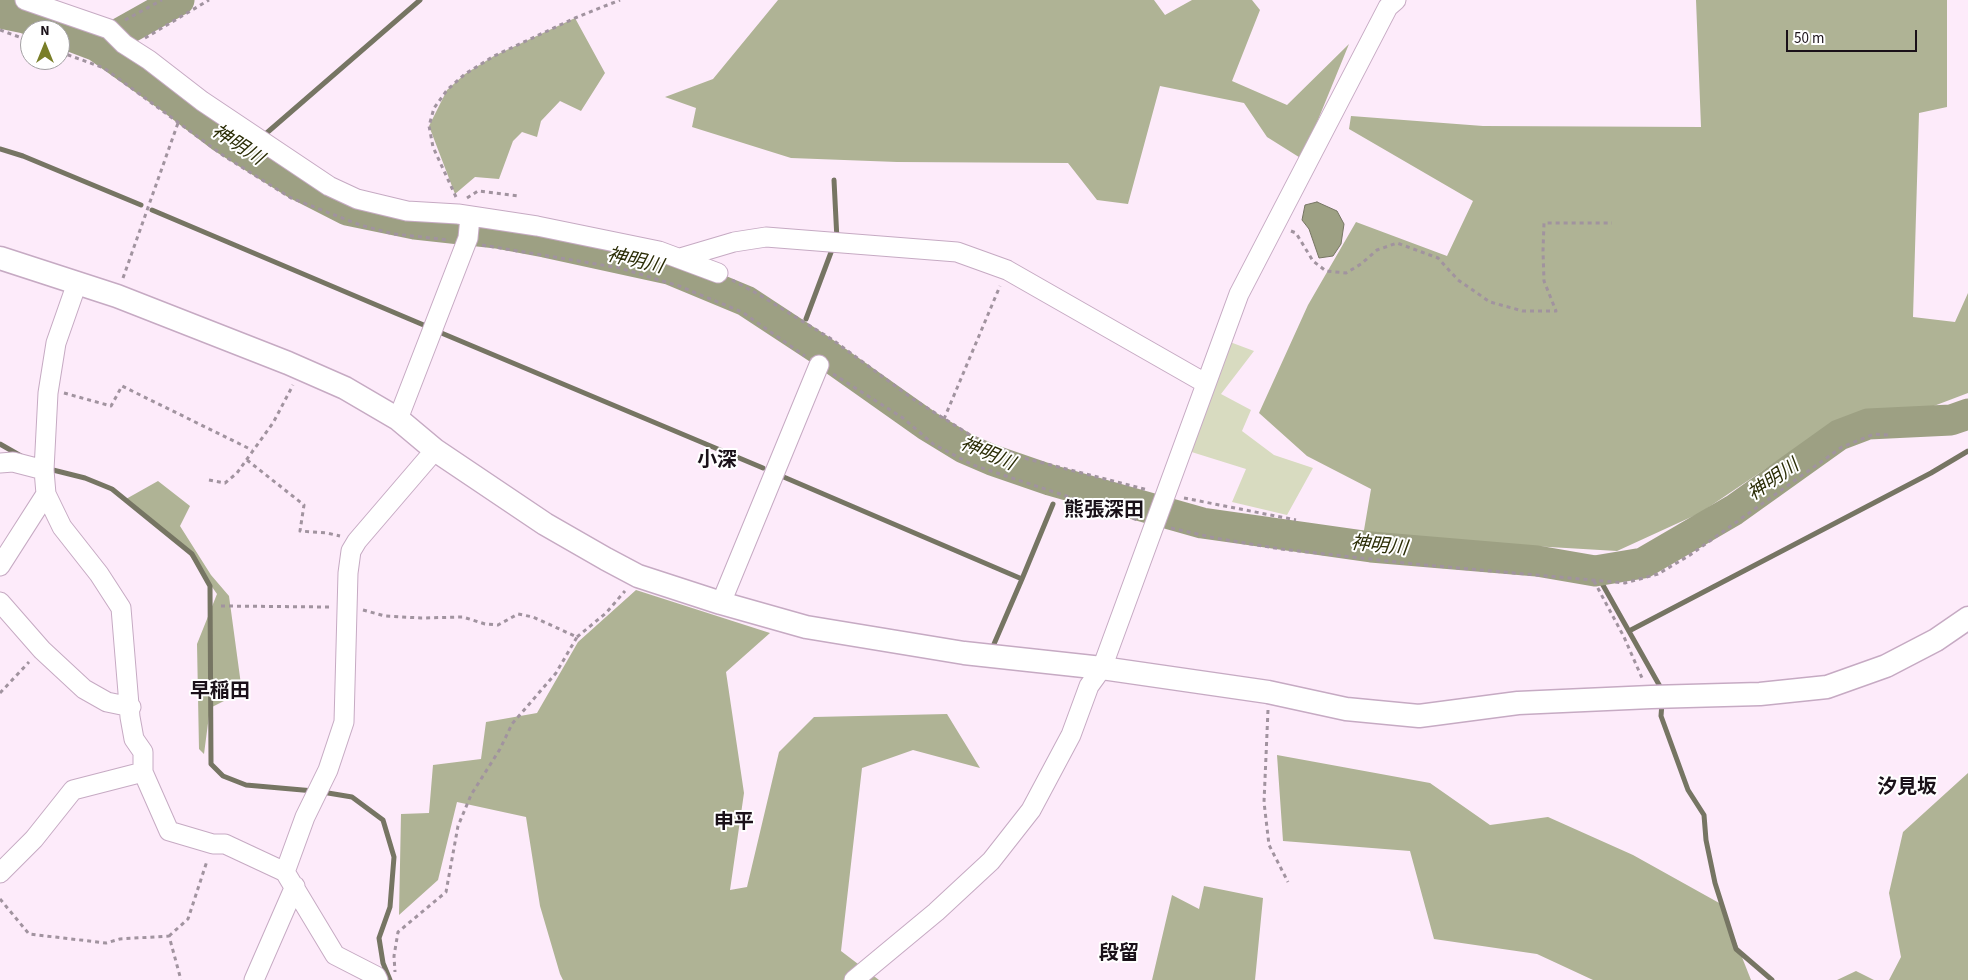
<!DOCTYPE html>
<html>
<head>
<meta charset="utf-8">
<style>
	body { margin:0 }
	#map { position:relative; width:1968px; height:980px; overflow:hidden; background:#fdebfa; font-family:"Source Sans 3",sans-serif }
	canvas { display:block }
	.north { position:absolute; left:20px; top:20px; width:50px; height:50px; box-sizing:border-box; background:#fff; border:1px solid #a3a0a3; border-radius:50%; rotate:0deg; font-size:14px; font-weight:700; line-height:20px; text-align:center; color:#1a1119 }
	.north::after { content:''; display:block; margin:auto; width:18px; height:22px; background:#797e28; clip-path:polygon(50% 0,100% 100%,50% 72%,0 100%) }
	.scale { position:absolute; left:1786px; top:30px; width:131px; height:22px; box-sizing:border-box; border:2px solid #1a1119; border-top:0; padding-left:6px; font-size:15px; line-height:18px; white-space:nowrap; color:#1a1119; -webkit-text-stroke:4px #fff; paint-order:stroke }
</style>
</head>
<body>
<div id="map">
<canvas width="1968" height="980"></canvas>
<div class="north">N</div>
<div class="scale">50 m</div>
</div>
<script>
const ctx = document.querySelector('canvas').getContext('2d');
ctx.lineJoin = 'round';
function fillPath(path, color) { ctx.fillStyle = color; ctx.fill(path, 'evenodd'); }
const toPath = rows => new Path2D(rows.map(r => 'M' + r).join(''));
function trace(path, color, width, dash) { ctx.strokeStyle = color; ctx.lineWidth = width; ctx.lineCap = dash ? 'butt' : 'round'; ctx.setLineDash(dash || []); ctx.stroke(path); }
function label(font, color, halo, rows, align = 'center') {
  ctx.font = font + ' "Source Sans 3","Noto Sans JP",sans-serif'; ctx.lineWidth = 4; ctx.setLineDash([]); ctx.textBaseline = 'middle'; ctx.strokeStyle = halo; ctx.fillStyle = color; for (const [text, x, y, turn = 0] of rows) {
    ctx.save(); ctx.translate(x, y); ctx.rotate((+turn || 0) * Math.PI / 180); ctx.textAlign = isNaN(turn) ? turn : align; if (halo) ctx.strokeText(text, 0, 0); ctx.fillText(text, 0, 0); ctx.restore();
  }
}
const green = toPath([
	[1222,339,1254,351,1221,394,1251,410,1242,431,1274,455,1313,468,1287,515,1232,502,1246,469,1182,449]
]);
const forest = toPath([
	[778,0,1154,0,1165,15,1192,0,1252,0,1260,10,1232,81,1287,105,1349,44,1302,159,1267,137,1244,103,1160,86,1128,204,1097,200,1068,163,897,162,791,158,692,127,696,108,665,97,713,79],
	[1696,0,1947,0,1947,107,1919,113,1913,317,1955,322,1968,293,1968,393,1910,415,1863,414,1780,459,1700,513,1617,551,1363,536,1371,489,1307,456,1259,413,1308,305,1356,222,1447,256,1473,201,1349,129,1351,116,1483,126,1701,127],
	[575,18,605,73,581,111,560,101,541,121,537,137,522,132,513,141,499,179,475,177,455,194,429,126,447,90,465,74,494,56],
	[158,481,190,506,180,526,211,575,229,596,242,692,210,708,204,754,199,749,197,644,217,594,181,543,126,499],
	[636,590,770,633,726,672,744,793,730,890,747,887,779,752,814,717,947,714,980,768,913,750,862,768,841,951,879,980,563,980,560,974,540,906,526,817,457,802,438,880,399,915,401,814,429,813,433,765,481,759,486,722,537,713,578,642],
	[1277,755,1430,783,1490,825,1548,817,1633,855,1721,904,1751,980,1593,980,1537,954,1434,939,1410,851,1283,841],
	[1968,773,1968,980,1889,980,1901,957,1889,893,1903,832],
	[1204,886,1263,898,1255,980,1152,980,1172,895,1199,909],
	[1856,971,1874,980,1837,980]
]);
const water = toPath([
	[1317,202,1337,211,1344,224,1341,244,1333,256,1319,258,1309,229,1302,220,1305,205,1317,202]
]);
const stream = toPath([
	[262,137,420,0],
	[0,149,23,156,141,205],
	[834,180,837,240],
	[152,210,426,326],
	[806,319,833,247],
	[439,332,763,468],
	[0,444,21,456],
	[49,469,85,478,112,489,192,554,210,586,211,764,223,776,246,785,314,791],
	[779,475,1022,579,994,644],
	[1595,571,1662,690],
	[1022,579,1053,504],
	[1629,631,1931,473,1968,451],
	[1662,703,1661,716,1688,790,1704,815,1706,840,1715,883,1736,949,1772,980],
	[322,792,352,797,383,820,394,857,390,907,379,938,383,963,390,980]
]);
const river = toPath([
	[0,13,25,18,56,30],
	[60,32,97,46,169,97,220,136,298,185,347,210,415,224,497,233,545,242,669,269,746,301,819,349,928,426,964,448,992,460,1050,480,1202,523,1371,547,1537,561,1595,571,1643,563,1734,510,1839,435,1868,424,1951,420,1968,414],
	[97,46,179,0]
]);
const path = toPath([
	[125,20,162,0],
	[0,30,30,41],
	[145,38,209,0],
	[60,52,104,68,224,156,291,198,360,225,394,234,449,240],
	[456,197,433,147,429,126,434,108,447,90,465,74,494,56,575,18,620,0],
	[467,198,478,191,519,196],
	[1291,231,1296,233,1313,261,1326,271,1346,273,1361,264,1377,250,1397,243,1438,258,1458,280,1490,302,1523,311,1556,311,1544,281,1543,251,1544,223,1612,223],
	[482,245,620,268,679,286,742,312,805,356],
	[123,278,178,123],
	[732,280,758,294,833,340,913,399,975,438,1024,458,1148,490],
	[833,374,903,418,933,444,973,465,1138,520],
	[64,393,111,406,122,386,252,450],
	[944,419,1000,286],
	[247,460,304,505,300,531,327,533,340,536],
	[209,480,225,483,237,473,273,423,293,385],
	[1184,498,1296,520],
	[1171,528,1215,538,1281,549,1414,564,1625,583,1658,574,1690,555,1842,447,1874,434,1888,435],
	[1594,581,1624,637,1642,678],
	[221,606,329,607],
	[363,610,385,616,421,618,463,617,485,624,498,625,518,614,533,617,577,637,556,673,512,724,500,749,471,795,458,826,446,892,398,932,394,956,395,972],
	[577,637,606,613,625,591],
	[0,693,29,662],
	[1268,710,1264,802,1269,845,1288,882],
	[0,899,29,934,106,943,120,939,169,936,181,980],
	[169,936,188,919,207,861]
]);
const minor = toPath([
	[25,0,109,29,124,44,149,60,202,101,329,186,357,199,407,211,458,214,537,226,659,251,718,273],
	[680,258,734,242,766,237,957,252,1007,270,1205,383],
	[77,283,56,343,48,393,44,470,46,494,62,527,99,574,121,608,130,717,134,739,143,752,143,772,169,831,213,844,225,844,285,872,335,955,376,976,378,980],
	[398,419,468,238,470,217],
	[0,463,13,462,44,470],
	[0,566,46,494],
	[0,602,42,650,84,689,107,702,131,707],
	[721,603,819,365],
	[285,872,305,817,328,770,344,722,348,573,351,551,357,541,435,450],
	[0,873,34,839,73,790,143,772],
	[254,980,295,886],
	[854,980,936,912,991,861,1031,810,1071,735,1089,686,1102,668,1239,294,1388,7,1396,0]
]);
const tertiary = toPath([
	[0,258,117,296,288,363,345,388,398,419,435,450,545,524,606,559,638,576,721,603,806,627,964,653,1102,668,1268,692,1346,709,1419,716,1518,703,1651,697,1760,694,1827,687,1886,666,1936,640,1968,618]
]);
const waterNames = [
	["神明川",237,146,33],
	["神明川",635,262,13],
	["神明川",987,455,23],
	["神明川",1774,481,-35],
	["神明川",1379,547,6]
];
const quarterNames = [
	["小深",717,462],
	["熊張深田",1104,512],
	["早稲田",220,693],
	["汐見坂",1907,789],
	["申平",734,824],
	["段留",1119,955]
];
fillPath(green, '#d8dbc0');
fillPath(forest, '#afb395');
fillPath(water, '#9da083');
trace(water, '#767563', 1);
trace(stream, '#767563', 5);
trace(river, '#9da083', 31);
trace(minor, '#c6aac3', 21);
trace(tertiary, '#c6aac3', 25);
trace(path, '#a1939f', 3, [4, 4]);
trace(minor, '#fff', 19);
trace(tertiary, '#fff', 22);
label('italic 19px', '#2b2d06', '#fff', waterNames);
label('bold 20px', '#1a1119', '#fff', quarterNames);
</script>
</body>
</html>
